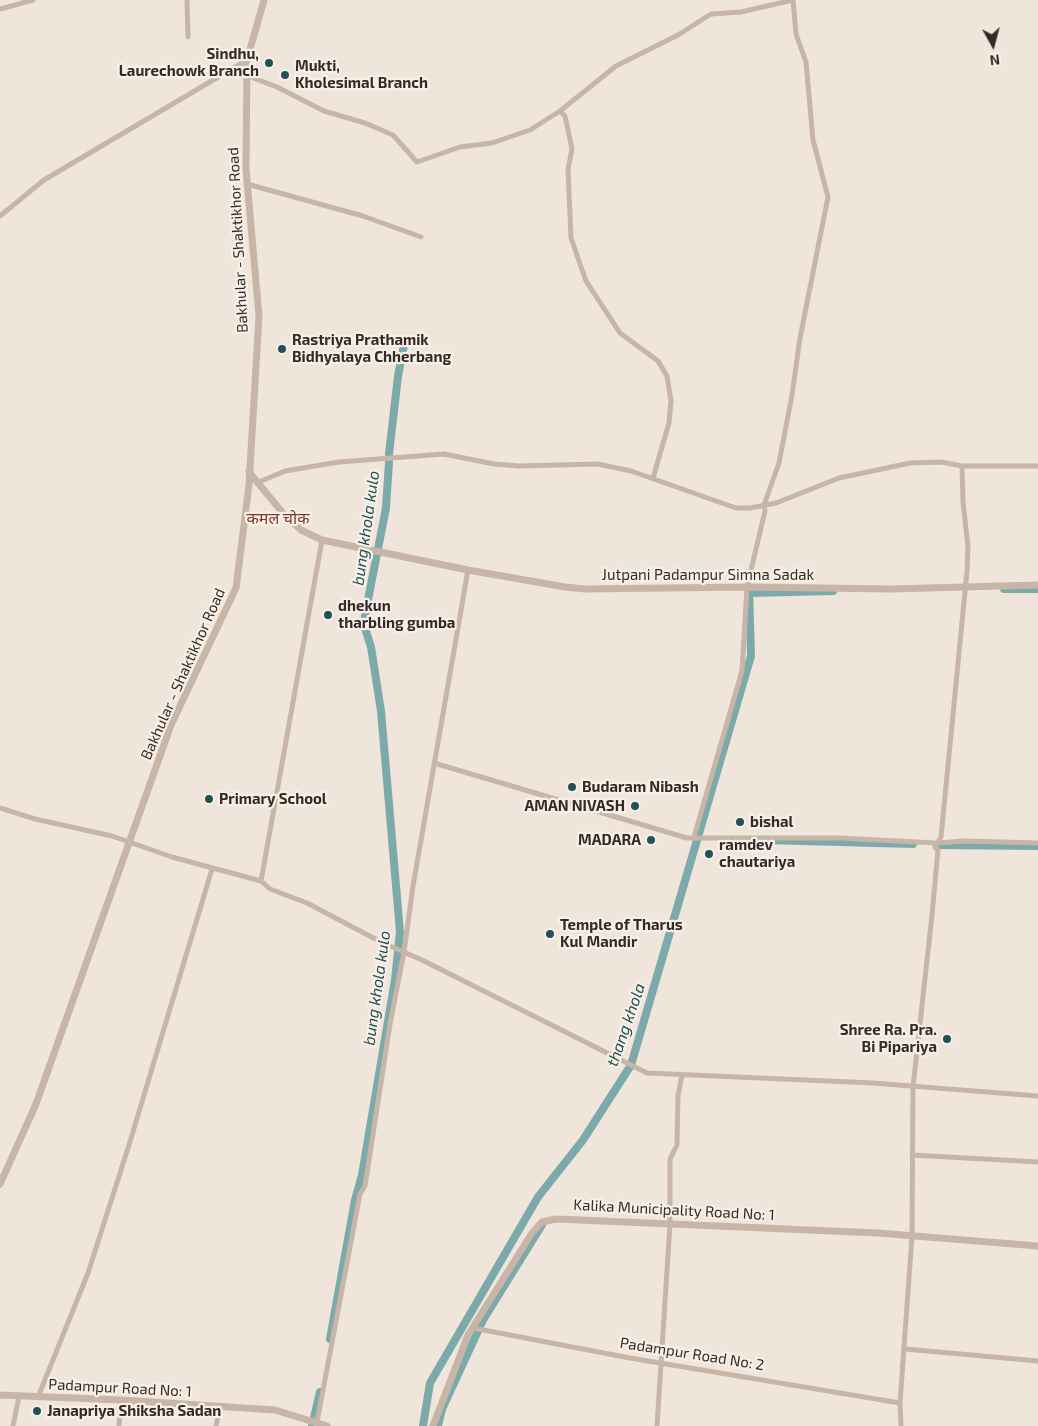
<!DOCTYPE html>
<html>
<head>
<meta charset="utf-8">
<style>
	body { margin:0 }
	#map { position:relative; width:1038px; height:1426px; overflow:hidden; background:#f0e5db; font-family:"Exo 2",sans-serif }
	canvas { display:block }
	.north { position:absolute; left:968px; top:20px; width:50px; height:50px; -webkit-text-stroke:4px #f8f0e7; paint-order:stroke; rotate:173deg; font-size:14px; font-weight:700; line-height:20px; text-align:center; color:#342b28 }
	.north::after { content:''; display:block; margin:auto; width:18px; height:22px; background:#342b28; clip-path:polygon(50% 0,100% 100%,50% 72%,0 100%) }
</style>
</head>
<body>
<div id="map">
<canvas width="1038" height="1426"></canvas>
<div class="north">N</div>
</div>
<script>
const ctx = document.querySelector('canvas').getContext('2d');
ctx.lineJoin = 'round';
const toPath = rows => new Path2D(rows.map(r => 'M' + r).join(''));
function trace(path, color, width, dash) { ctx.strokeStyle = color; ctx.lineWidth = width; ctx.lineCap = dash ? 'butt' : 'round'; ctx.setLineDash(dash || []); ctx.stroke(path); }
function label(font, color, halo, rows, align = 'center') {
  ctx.font = font + ' "Exo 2","Noto Sans Devanagari",sans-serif'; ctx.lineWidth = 4.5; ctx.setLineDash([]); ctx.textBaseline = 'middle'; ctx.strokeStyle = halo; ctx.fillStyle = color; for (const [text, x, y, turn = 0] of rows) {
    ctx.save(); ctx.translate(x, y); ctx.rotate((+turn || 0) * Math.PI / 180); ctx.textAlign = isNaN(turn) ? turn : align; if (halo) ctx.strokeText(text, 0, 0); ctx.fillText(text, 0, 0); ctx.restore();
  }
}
const canal = toPath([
	[389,454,398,376,404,345],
	[1004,589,1038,589],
	[750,593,833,591],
	[765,840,913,844],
	[937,845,1038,846],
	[330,1339,355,1200,362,1175,395,980,400,932,381,711,371,647,365,628,365,615,386,508,389,462],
	[312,1426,320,1392],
	[423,1426,430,1383,538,1197,583,1140,631,1065,751,656,749,589],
	[438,1426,442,1409,483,1320,542,1225]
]);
const minor = toPath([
	[187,0,188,37],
	[0,9,33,0],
	[248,76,277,87,324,111,365,123,393,135,417,162,460,147,492,143,530,130,560,111,616,66,678,35,711,14,741,12,793,0],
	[560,111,565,116,572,149,568,169,571,238,586,281,620,333,658,361,667,376,671,401,669,423,653,478],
	[247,184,363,216,421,237],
	[0,216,44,180,247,60],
	[259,482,285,471,339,462,444,454,494,464,519,466,598,464,631,471,736,508,750,508,776,503,839,478,910,463,941,462,962,466,1038,466],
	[434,763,687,838,839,838,936,843,966,841,1038,843],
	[0,808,35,819,112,836,172,857,261,881,270,889,307,903,381,942,422,960,647,1073,873,1083,1038,1096],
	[694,837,742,671,747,587,765,511,764,505,779,463,792,395,800,338,828,197,813,140,806,62,796,34,793,0],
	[261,881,322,540],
	[912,1155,1038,1162],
	[473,1328,630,1358,900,1403],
	[905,1349,1038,1361],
	[38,1397,88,1273,129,1145,212,869],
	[317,1422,360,1194,365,1186,390,1024,404,952,413,886,468,570],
	[13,1426,19,1397],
	[119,1426,121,1400],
	[216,1426,220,1407],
	[657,1426,670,1224,670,1159,677,1145,678,1096,682,1075],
	[901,1426,900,1403,912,1236,913,1087,932,915,938,850,935,847,941,837,967,571,968,547,963,502,962,466]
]);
const tertiary = toPath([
	[249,472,282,512,301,530,322,540,468,570,565,587,585,589,751,587,891,589,1038,585],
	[0,1184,36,1104,171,725,236,588,249,485,259,316,246,169,247,60,264,0],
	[0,1395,121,1400,275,1410,327,1426],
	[433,1426,468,1335,532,1233,542,1222,556,1219,878,1233,1038,1246]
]);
const markers = [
	[269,63,5,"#205153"],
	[285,75,5,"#205153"],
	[282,349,5,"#205153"],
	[328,615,5,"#205153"],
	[572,787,5,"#205153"],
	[209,799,5,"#205153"],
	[635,806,5,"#205153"],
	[740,822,5,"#205153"],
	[651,840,5,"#205153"],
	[709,854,5,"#205153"],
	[550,934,5,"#205153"],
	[947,1039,5,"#205153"],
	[37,1411,5,"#205153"]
];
const poiNames = [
	["Sindhu,",259,54,"right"],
	["Laurechowk Branch",259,71,"right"],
	["Mukti,",295,66],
	["Kholesimal Branch",295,83],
	["Rastriya Prathamik",292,340],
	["Bidhyalaya Chherbang",292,357],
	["dhekun",338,606],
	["tharbling gumba",338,623],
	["Budaram Nibash",582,787],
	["Primary School",219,799],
	["AMAN NIVASH",625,806,"right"],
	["bishal",750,822],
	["MADARA",641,840,"right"],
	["ramdev",719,845],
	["chautariya",719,862],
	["Temple of Tharus",560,925],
	["Kul Mandir",560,942],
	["Shree Ra. Pra.",937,1030,"right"],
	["Bi Pipariya",937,1047,"right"],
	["Janapriya Shiksha Sadan",47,1411]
];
const streetNames = [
	["Bakhular - Shaktikhor Road",238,240,-93],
	["Jutpani Padampur Simna Sadak",708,575],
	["Bakhular - Shaktikhor Road",183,674,-66],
	["Kalika Municipality Road No: 1",674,1210,3],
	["Padampur Road No: 2",692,1354,9],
	["Padampur Road No: 1",120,1388,3]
];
const neighbourhoodNames = [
	["कमल चोक",278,519]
];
const waterNames = [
	["bung khola kulo",366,528,-82],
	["bung khola kulo",377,988,-82],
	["thang khola",626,1025,-71]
];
trace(canal, '#7caaab', 8);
trace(minor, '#c7b5a8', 5);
trace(tertiary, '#c7b5a8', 7);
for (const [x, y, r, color] of markers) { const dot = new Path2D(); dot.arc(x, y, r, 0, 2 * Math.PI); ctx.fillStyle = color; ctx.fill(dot); trace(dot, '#f8f0e7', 2); }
label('bold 15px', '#342b28', '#f8f0e7', poiNames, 'left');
label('15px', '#342b28', '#f8f0e7', streetNames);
label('16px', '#7d3927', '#f8f0e7', neighbourhoodNames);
label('italic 16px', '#205153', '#f8f0e7', waterNames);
</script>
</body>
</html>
